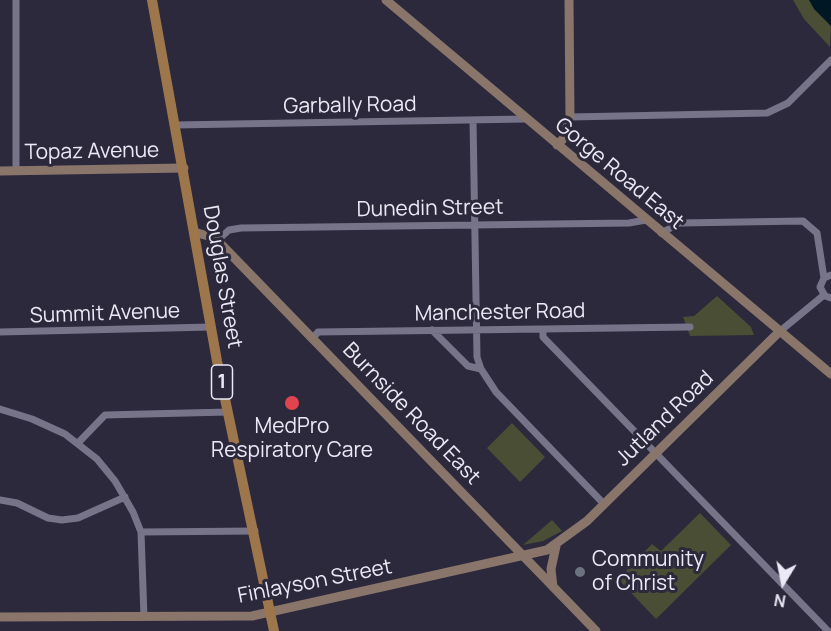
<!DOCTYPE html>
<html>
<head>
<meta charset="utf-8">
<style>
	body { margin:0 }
	#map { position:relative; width:831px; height:631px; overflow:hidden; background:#2b293b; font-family:Manrope,sans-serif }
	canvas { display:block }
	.north { position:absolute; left:753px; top:553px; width:60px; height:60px; -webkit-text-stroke:4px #2b293b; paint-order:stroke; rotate:190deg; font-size:16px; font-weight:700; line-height:24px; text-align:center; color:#ebe9f6 }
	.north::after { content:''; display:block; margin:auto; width:21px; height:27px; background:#ebe9f6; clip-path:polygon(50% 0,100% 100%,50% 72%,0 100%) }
</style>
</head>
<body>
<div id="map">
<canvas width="831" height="631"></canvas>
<div class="north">N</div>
</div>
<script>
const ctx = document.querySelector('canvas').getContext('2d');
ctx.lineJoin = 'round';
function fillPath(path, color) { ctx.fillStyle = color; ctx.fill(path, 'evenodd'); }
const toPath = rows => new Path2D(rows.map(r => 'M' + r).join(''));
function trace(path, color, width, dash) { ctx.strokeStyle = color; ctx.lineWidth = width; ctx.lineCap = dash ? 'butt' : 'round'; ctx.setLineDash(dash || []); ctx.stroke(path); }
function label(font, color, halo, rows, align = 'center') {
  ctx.font = font + ' Manrope,sans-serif'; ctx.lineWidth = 6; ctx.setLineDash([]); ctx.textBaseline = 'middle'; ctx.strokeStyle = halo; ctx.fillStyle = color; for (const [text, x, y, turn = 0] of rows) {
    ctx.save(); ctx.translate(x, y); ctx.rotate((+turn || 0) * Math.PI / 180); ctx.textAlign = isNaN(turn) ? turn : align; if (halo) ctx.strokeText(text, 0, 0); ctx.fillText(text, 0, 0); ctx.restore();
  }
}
const green = toPath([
	[793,0,809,0,831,26,830,47,804,19],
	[717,296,751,327,754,335,690,336,683,317,694,316],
	[512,423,545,457,520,482,487,448],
	[700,513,731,545,656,619,618,579,652,544,661,551],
	[552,520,562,531,543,541,523,545]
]);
const water = toPath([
	[809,0,831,0,831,26,814,9]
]);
const street = toPath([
	[16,0,16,171],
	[570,117,767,113,788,103,831,60],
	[473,120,477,357,481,369,496,392,604,504],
	[175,125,525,119],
	[661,233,680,223,803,221,817,233,824,278],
	[218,240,229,230,241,228,629,223,646,220],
	[831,275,824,278,820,287,825,296,831,298],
	[543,329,543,337,828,631],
	[432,330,468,366,481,369],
	[0,332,211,327],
	[779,332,824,295],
	[313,338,318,332,690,327],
	[0,409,32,419,65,434,97,459,115,481,133,512,141,532,144,617],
	[78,443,105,415,228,412],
	[0,500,17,503,48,518,62,520,78,518,125,497],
	[141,532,255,531]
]);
const secondary = toPath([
	[386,0,831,374],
	[557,145,563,139,570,117,569,0],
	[0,171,184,168],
	[194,232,215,238,596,631],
	[553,587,551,569,556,546],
	[0,617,252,616,547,550,587,521,779,332]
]);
const primary = toPath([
	[152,0,217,361,274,631]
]);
const markers = [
	[292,403,8,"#e0444e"],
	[580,572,6,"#6b7280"]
];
const shields = [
	[222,382,21]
];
const shieldNames = [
	["1",222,382]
];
const streetNames = [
	["Garbally Road",350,106,-1],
	["Topaz Avenue",92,152,-1],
	["Gorge Road East",619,174,40],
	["Dunedin Street",430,209,-1],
	["Douglas Street",222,277,80],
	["Manchester Road",500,313,-1],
	["Summit Avenue",105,314,-2],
	["Burnside Road East",411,414,46],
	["Jutland Road",665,419,-44],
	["Finlayson Street",315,582,-11]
];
const poiNames = [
	["MedPro",292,427],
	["Respiratory Care",292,451],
	["Community",592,560,"left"],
	["of Christ",592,584,"left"]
];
fillPath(green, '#4a4e34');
fillPath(water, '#001724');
trace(street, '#77748a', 7);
trace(secondary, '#8a756b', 9);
trace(primary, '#9d764c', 10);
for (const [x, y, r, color] of markers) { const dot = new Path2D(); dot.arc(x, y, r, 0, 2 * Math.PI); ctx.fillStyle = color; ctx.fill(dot); trace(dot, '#2b293b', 2); }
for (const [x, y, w] of shields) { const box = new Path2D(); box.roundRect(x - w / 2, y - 17, w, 34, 4.5); ctx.fillStyle = '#2b293b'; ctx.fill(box); trace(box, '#ebe9f6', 1.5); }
label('bold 20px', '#ebe9f6', null, shieldNames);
label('21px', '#ebe9f6', '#2b293b', streetNames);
label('21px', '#ebe9f6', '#2b293b', poiNames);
</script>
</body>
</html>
